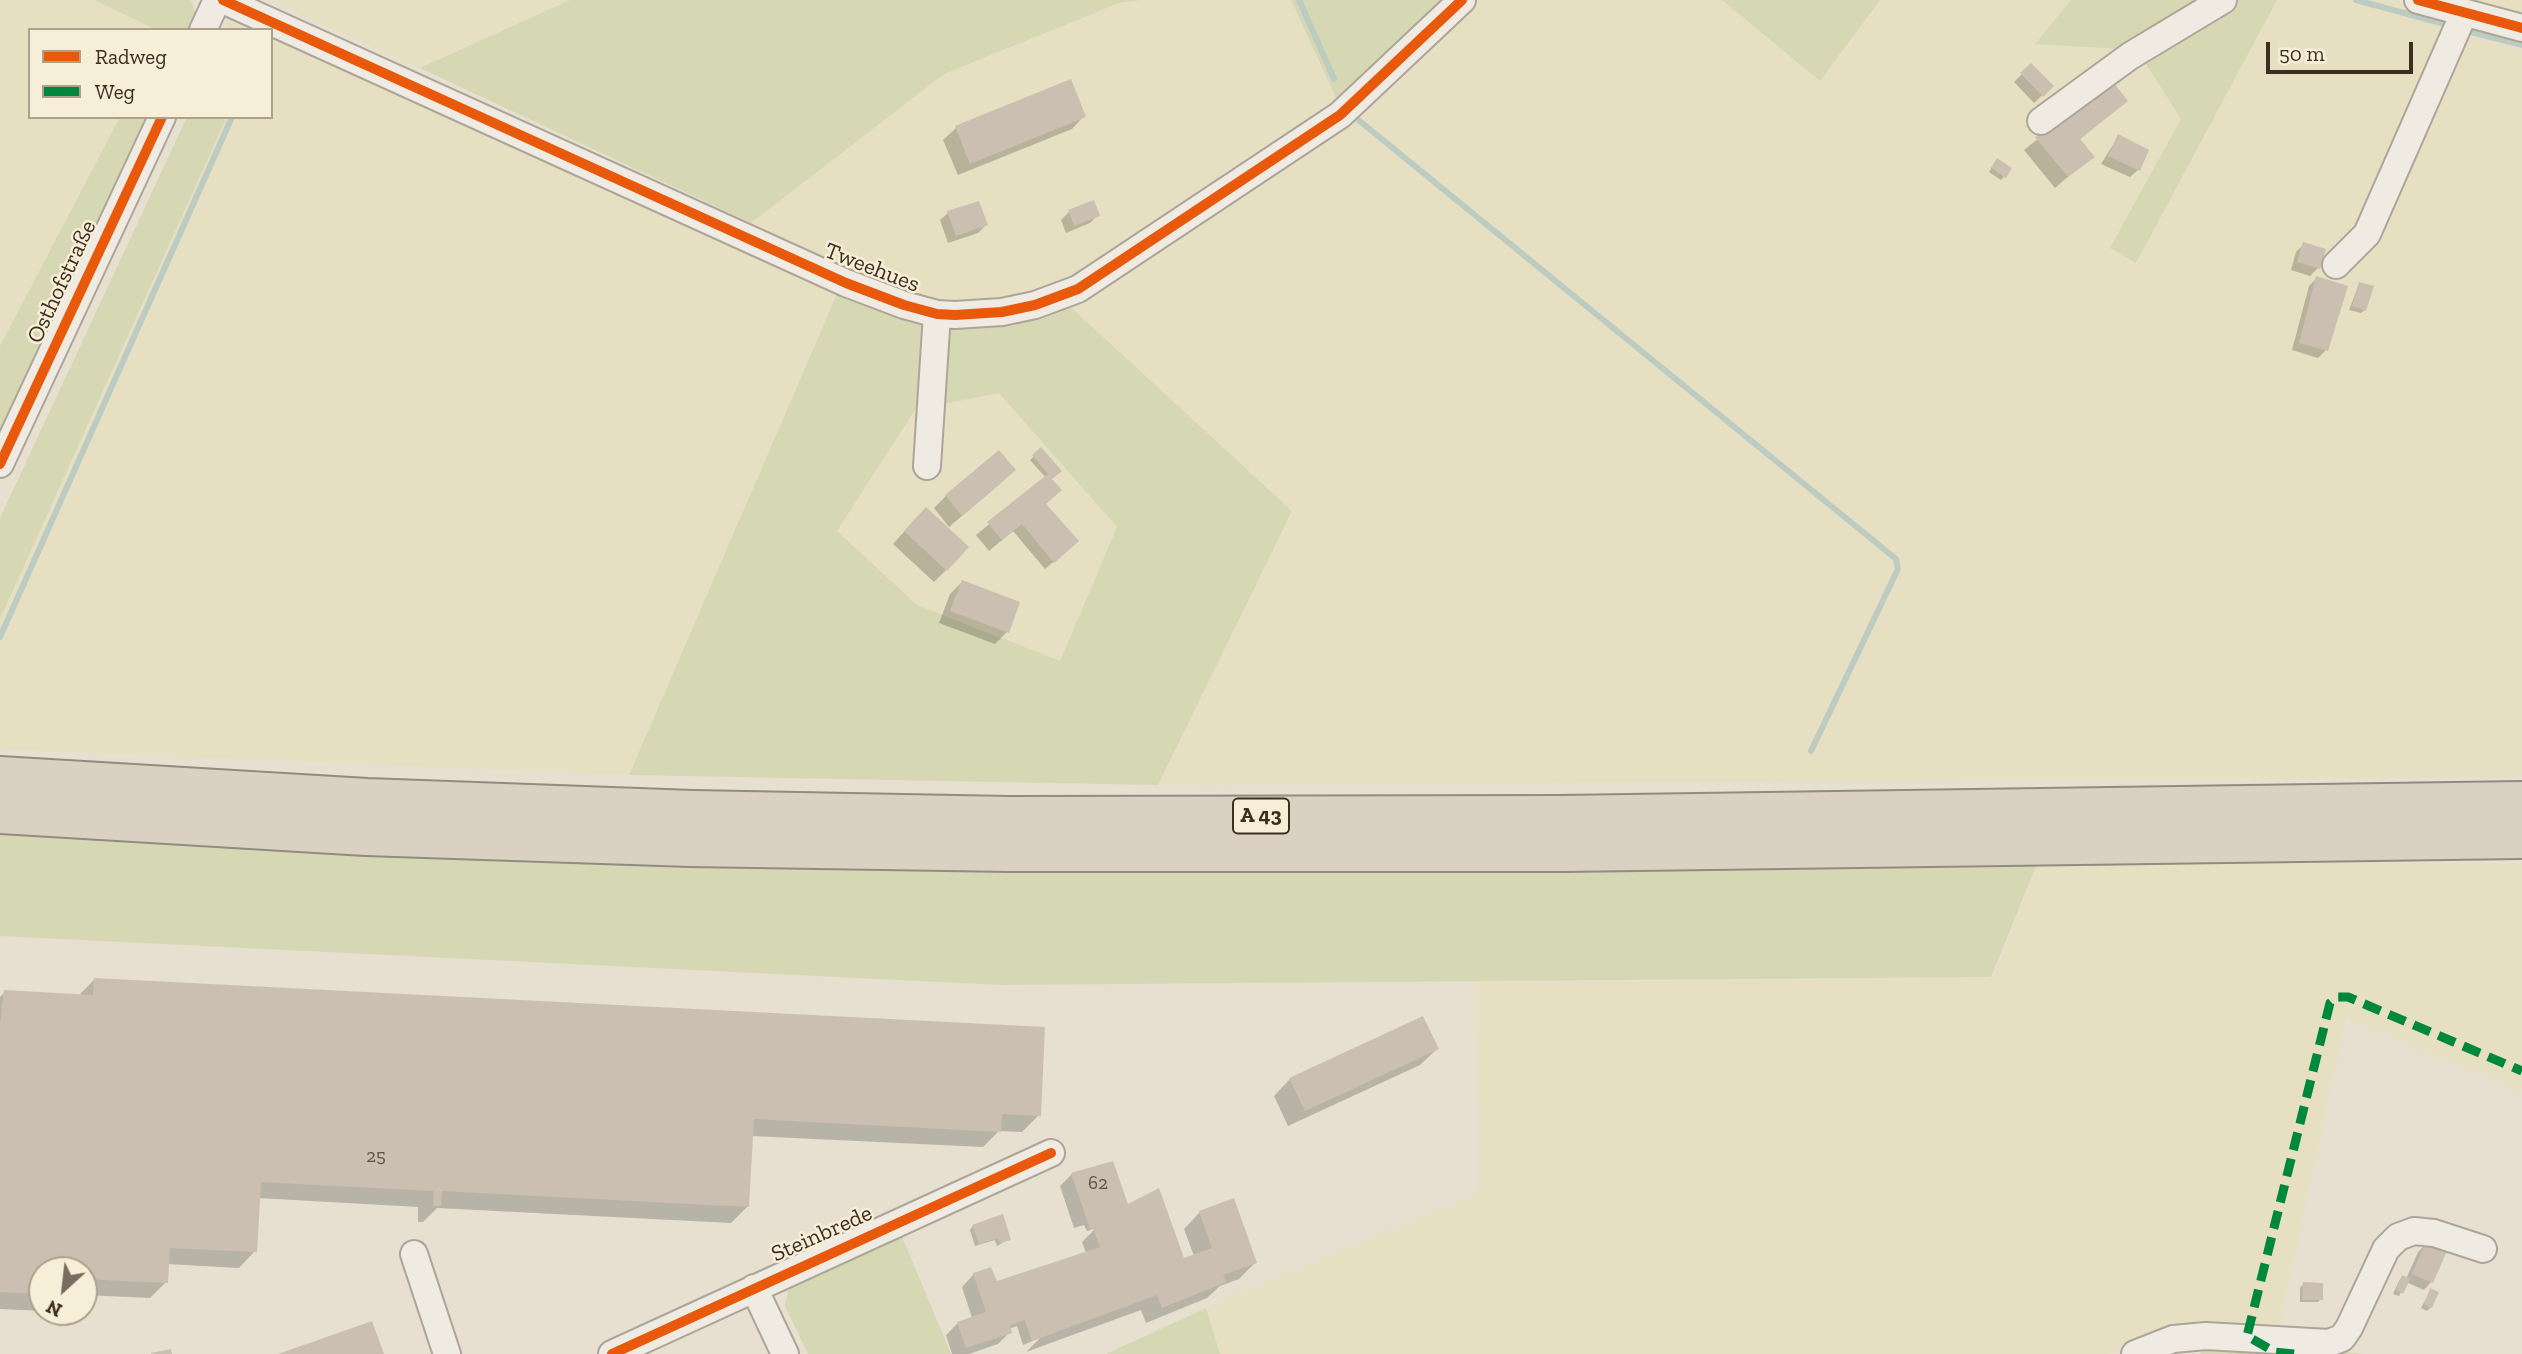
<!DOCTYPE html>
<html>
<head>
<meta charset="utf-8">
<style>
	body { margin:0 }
	#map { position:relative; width:2522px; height:1354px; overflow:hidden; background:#e7e0d1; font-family:"Zilla Slab",serif }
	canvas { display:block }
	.legend { position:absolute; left:28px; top:28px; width:245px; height:91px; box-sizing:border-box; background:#f7eed8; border:2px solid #ada18e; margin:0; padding:9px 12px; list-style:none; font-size:21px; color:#3d2e20 }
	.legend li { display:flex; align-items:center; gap:14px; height:35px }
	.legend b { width:35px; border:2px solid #ada18e }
	.north { position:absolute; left:28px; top:1256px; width:70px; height:70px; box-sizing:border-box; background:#f7eed8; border:2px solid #ada18e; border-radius:50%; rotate:207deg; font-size:19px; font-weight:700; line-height:28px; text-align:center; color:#3d2e20 }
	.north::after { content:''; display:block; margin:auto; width:24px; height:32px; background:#786c5e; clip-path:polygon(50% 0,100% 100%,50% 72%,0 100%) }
	.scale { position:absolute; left:2266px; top:42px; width:147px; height:32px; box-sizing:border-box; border:4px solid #3d2e20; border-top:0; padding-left:9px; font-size:21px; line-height:24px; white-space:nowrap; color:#3d2e20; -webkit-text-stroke:5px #f7eed8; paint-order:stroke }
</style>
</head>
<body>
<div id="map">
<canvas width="2522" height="1354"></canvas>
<ul class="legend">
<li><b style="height:9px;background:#e8590c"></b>Radweg</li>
<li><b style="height:9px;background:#00873e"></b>Weg</li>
</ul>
<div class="north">N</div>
<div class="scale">50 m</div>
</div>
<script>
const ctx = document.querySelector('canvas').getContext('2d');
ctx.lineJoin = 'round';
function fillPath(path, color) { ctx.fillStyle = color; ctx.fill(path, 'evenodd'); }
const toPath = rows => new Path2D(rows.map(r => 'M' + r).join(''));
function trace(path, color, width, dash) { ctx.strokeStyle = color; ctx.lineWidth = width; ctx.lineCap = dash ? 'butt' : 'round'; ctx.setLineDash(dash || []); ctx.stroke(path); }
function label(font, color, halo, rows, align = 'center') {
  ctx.font = font + ' "Zilla Slab",serif'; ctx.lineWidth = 5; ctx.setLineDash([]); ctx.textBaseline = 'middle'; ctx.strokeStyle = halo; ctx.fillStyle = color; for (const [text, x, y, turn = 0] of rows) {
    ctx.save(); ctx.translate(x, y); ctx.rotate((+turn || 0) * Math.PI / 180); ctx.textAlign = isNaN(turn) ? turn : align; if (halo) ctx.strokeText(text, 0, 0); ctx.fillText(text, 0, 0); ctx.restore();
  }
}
const farmland = toPath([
	[0,0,94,0,157,30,30,30,30,117,120,117,0,346],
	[278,0,570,0,420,68,276,4],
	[1141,0,1291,0,1338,102,1057,287,1002,302,946,302,919,295,891,287,751,223,944,74,1119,3],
	[1480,0,1722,0,1820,81,1880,0,2071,0,2036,44,2137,50,2181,120,2111,248,2136,263,2277,0,2394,0,2443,14,2449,31,2522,51,2522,777,1158,785,1292,511,1064,301,1361,107],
	[2452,0,2522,0,2522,19],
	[243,11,254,11,841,285,629,775,0,749,0,619,225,122,221,117,271,117,271,30,225,30,229,19],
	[999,393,1117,527,1060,661,917,605,837,531,925,395,944,404],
	[2522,863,2522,1091,2346,1018,2279,1329,2170,1329,2108,1354,1220,1354,1206,1308,1479,1193,1476,983,1994,977,2037,864]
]);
const green = toPath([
	[94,0,191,0,197,16,191,30,157,30],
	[570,0,1141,0,1119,3,944,74,751,223,420,68],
	[1291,0,1451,0,1338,102],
	[1722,0,1880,0,1820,81],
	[2071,0,2277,0,2136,263,2110,248,2181,119,2137,50,2035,44],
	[120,117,149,117,0,432,0,346],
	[187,117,221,117,225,121,0,619,0,518],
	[841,285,928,320,924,396,837,531,917,605,1060,661,1117,527,999,393,944,404,951,322,1064,301,1292,511,1158,785,629,775],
	[0,832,1012,866,1565,871,2037,864,1991,977,1001,985,0,936],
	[901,1234,951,1354,808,1354,785,1306,789,1285],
	[1206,1308,1220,1354,1106,1354],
	[2276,1344,2363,1354,2200,1354,2204,1346]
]);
const shadow = toPath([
	[2031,65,2052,86,2034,103,2014,82],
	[2110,81,2125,101,2079,140,2092,156,2055,188,2024,150],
	[1070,82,1084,116,1072,129,958,175,943,140,956,128],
	[2118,137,2138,170,2130,177,2101,164],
	[1994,164,2004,177,2001,180,1989,172],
	[1069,212,1098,215,1090,223,1066,233,1061,220],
	[948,213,986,225,978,233,948,243,940,220],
	[2304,244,2318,268,2310,276,2291,270,2296,252],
	[2317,278,2326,350,2318,358,2292,350,2309,286],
	[2359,284,2365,310,2361,313,2349,310],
	[1041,450,1051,479,1044,505,1069,549,1045,569,1013,531,989,551,976,535,1046,478,1030,460],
	[1002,482,949,527,934,508,946,496],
	[914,521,946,570,934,582,893,544],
	[962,582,1007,632,995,644,939,623,950,594],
	[95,979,1039,1115,1022,1132,999,1131,983,1147,751,1136,748,1206,731,1223,437,1208,423,1222,418,1222,418,1207,258,1198,255,1251,239,1268,167,1264,166,1282,150,1298,84,1295,84,1270,42,1270,42,1311,0,1309,0,997,5,992,78,996],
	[1437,1049,1420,1065,1288,1126,1274,1096,1290,1079],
	[1072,1174,1127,1206,1158,1191,1183,1261,1194,1256,1184,1229,1200,1212,1255,1263,1239,1279,1220,1286,1207,1298,1146,1323,1141,1310,1026,1352,1040,1338,1023,1345,1017,1326,1009,1329,1010,1332,998,1344,969,1354,952,1354,946,1335,958,1323,972,1318,962,1287,974,1274,995,1285,1086,1253,1082,1242,1096,1228,1087,1231,1084,1225,1074,1228,1060,1186],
	[973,1226,1009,1239,997,1246,995,1240,975,1246,970,1230],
	[2426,1244,2431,1282,2424,1290,2406,1282,2399,1296,2393,1294,2399,1281,2402,1277,2406,1279,2418,1252],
	[2303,1284,2321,1299,2318,1302,2300,1302,2300,1288],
	[2431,1290,2431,1307,2427,1311,2421,1308]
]);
const stream = toPath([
	[1299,0,1334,79],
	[2356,0,2441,23],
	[2467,31,2522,45],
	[1356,118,1896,559,1898,569,1811,751],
	[0,637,232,117]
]);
const building = toPath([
	[2031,63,2054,86,2043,97,2020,73],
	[2110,78,2128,101,2080,139,2095,157,2068,177,2035,137],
	[1071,79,1086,117,970,164,955,126],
	[2118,134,2149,150,2140,171,2108,156],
	[1997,158,2012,168,2006,178,1991,168],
	[1094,200,1100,216,1074,226,1068,210],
	[979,201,988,225,956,236,947,211],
	[2303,242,2326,249,2320,269,2297,262],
	[2316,276,2348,286,2328,351,2299,343],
	[2359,282,2374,286,2366,311,2352,306],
	[1041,447,1062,471,1052,479,1062,490,1046,504,1079,541,1054,563,1022,524,1002,540,987,522,1048,474,1032,455],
	[999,450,1016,470,962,516,945,495],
	[926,507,969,547,947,571,904,531],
	[962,580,1020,602,1009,633,950,611],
	[94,978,1045,1027,1041,1116,1002,1114,1001,1132,754,1119,749,1207,442,1191,441,1206,433,1206,434,1191,261,1182,257,1252,170,1248,168,1283,84,1279,84,1270,42,1270,42,1294,0,1292,0,1025,4,990,93,995],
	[1423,1016,1439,1049,1305,1111,1289,1078],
	[1113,1161,1128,1204,1159,1188,1184,1258,1212,1248,1199,1211,1234,1198,1257,1263,1223,1275,1226,1282,1162,1308,1157,1295,1032,1341,1025,1320,1010,1325,1012,1333,966,1348,957,1322,986,1312,973,1273,991,1267,997,1281,1100,1247,1093,1228,1090,1229,1071,1173],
	[1003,1214,1011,1240,1000,1243,998,1238,979,1244,972,1225],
	[2426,1242,2447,1251,2433,1283,2412,1274],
	[2402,1275,2410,1279,2403,1294,2396,1290],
	[2303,1282,2323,1283,2323,1300,2302,1300],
	[2430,1288,2439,1292,2432,1308,2424,1305],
	[372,1321,384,1354,278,1354],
	[171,1349,172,1354,151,1354,151,1353]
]);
const minor = toPath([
	[223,0,846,283,904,305,937,314,955,315,1002,312,1035,305,1078,289,1340,115,1462,0],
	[2418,0,2522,28],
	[203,30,217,0],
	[2041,121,2130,56,2223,0],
	[2336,265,2367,234,2464,13],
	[0,464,162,117],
	[927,466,937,314],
	[414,1254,447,1354],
	[754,1288,785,1354],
	[612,1354,1051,1153],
	[2135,1354,2173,1339,2206,1336,2329,1343,2342,1338,2349,1328,2386,1249,2398,1237,2414,1231,2434,1233,2483,1249]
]);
const highway = toPath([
	[0,776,367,798,693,810,1009,816,1560,815,2522,801],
	[0,814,366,836,690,847,1010,852,1564,852,2522,839]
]);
const quiet = toPath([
	[2294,1354,2275,1352,2247,1336,2330,1003,2337,997,2348,997,2522,1071]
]);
const cycleway = toPath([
	[223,0,846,283,904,305,937,314,955,315,1002,312,1035,305,1078,289,1340,115,1462,0],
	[2418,0,2522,28],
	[0,464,162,117],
	[612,1354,1051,1153]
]);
const numberNames = [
	["25",376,1157],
	["62",1098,1184]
];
const shields = [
	[1261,816,56]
];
const shieldNames = [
	["A 43",1261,816]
];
const streetNames = [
	["Tweehues",872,268,21],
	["Osthofstraße",62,282,-65],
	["Steinbrede",822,1234,-24]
];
fillPath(farmland, '#e6dfc2');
fillPath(green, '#d6d7b3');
fillPath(shadow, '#0003');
trace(stream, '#bcccc2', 6);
fillPath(building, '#cbbfb2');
trace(minor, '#ada599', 30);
trace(highway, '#928b80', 42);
trace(minor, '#efebe3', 26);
trace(highway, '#dad1c2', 38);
trace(quiet, '#00873e', 9, [18, 9]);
trace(cycleway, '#e8590c', 10);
label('19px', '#605244', null, numberNames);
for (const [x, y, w] of shields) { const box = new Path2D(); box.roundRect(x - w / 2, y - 17.5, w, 35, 5); ctx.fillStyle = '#f7eed8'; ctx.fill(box); trace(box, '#3d2e20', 2); }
label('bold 21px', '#3d2e20', null, shieldNames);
label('23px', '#3d2e20', '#f7eed8', streetNames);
</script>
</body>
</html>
